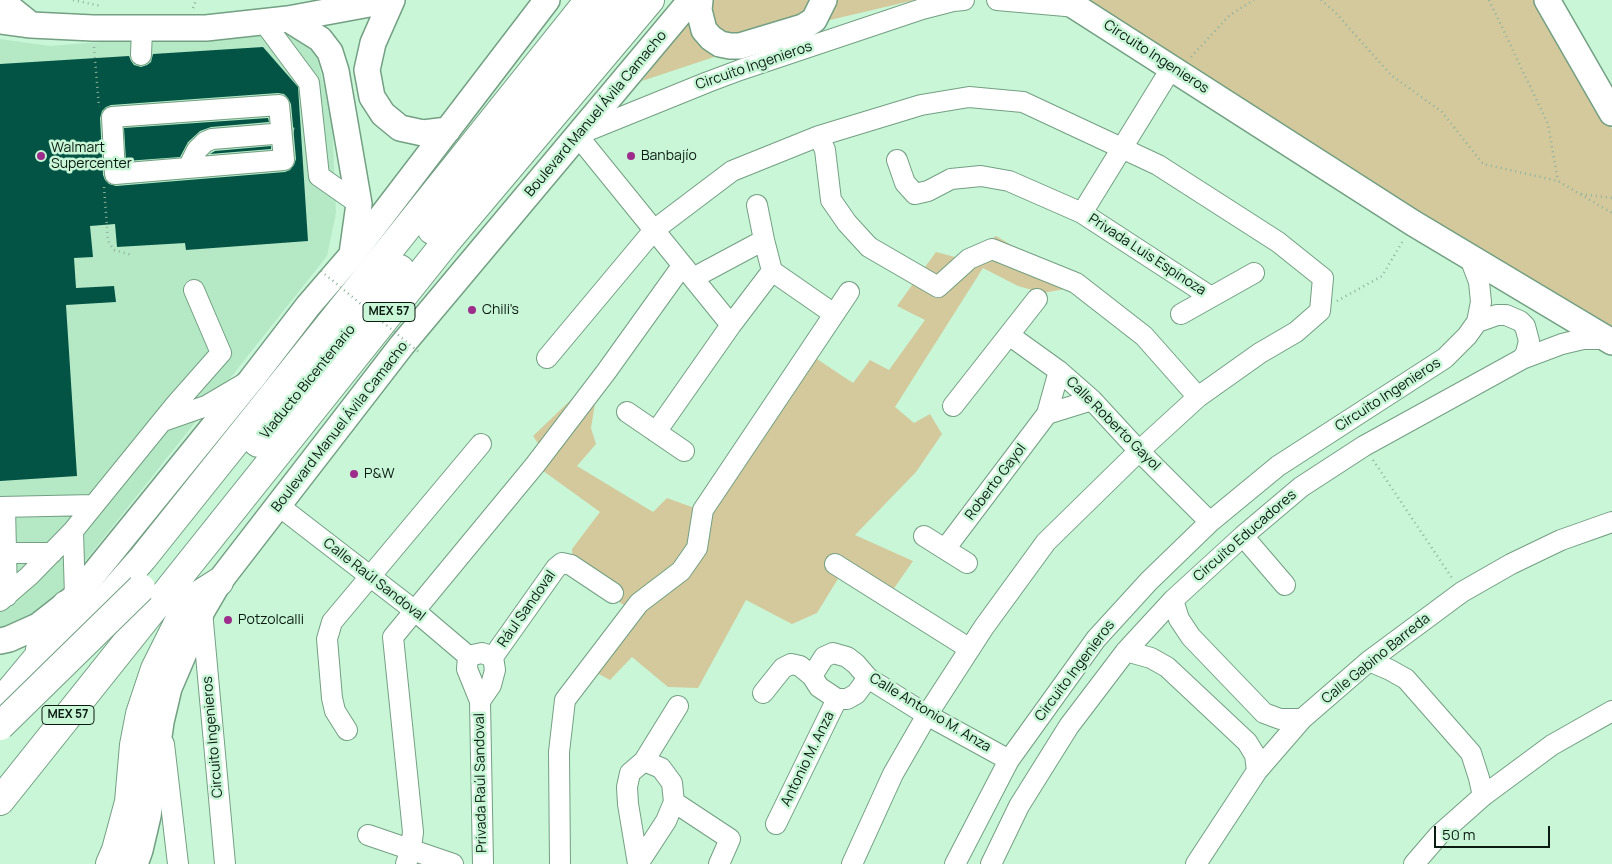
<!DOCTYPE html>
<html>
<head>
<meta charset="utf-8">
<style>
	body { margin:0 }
	#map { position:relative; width:1612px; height:864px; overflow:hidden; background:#c8f6d7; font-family:Manrope,sans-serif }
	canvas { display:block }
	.scale { position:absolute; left:1434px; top:826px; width:116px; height:22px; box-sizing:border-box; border:2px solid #0a1b11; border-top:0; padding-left:6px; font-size:15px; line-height:18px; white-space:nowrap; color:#0a1b11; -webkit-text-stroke:4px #c8f6d7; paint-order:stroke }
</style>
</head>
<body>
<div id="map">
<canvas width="1612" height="864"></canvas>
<div class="scale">50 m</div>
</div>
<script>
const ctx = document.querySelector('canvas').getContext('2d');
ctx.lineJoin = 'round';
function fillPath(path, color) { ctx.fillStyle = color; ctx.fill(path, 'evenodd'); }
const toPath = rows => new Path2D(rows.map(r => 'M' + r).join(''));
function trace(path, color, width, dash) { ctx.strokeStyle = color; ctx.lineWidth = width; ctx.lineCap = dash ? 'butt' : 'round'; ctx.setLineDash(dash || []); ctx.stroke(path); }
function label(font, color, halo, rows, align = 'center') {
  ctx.font = font + ' Manrope,sans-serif'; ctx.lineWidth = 5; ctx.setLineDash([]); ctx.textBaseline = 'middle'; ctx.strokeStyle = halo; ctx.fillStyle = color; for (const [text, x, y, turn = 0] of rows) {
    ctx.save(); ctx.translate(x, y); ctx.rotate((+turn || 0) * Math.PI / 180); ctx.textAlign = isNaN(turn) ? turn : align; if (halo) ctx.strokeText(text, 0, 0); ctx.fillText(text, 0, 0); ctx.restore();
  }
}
const built = toPath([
	[276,28,299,37,317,57,332,118,336,213,327,256,63,589,25,621,0,628,0,39,50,46]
]);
const green = toPath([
	[704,0,915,0,813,24,642,81],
	[998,0,1538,0,1563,49,1612,129,1612,342,1105,25],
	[996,236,1070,280,1070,288,1043,293,1018,286,983,268,895,407,914,423,930,414,942,434,916,472,855,535,913,561,888,597,844,569,817,613,792,624,746,600,698,688,668,687,632,657,610,680,582,665,625,606,573,571,572,549,600,512,535,465,544,452,533,436,575,396,595,403,591,428,596,444,577,466,653,512,667,498,697,509,802,349,853,383,870,360,889,370,925,320,897,306,936,252,959,258]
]);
const building = toPath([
	[263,47,298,87,308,241,186,250,185,243,117,247,115,224,90,226,93,257,74,258,76,288,114,286,116,302,66,305,77,476,0,481,0,64,129,56,131,61,134,65,141,67,147,65,151,62,153,54],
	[278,93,284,94,288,98,291,104,296,159,294,165,290,170,285,172,116,186,109,184,105,180,103,175,100,118,102,111,106,107,111,105],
	[268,118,269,122,211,127,200,131,188,142,180,157,126,161,124,128],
	[271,146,271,149,210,154,215,151]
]);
const minorTunnel = toPath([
	[272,125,300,122],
	[273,134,301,139]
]);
const path = toPath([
	[73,0,101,6],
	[1321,0,1334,11,1391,75,1442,112,1483,164,1558,181,1612,213],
	[1489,0,1548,124,1558,181],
	[193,8,196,0],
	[94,47,99,107],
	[1191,57,1230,15,1254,0],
	[104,187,108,241,114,250,132,255],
	[1581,194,1612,198],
	[1337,301,1382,276,1404,239],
	[1373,460,1452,578]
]);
const minor = toPath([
	[997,0,1077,7],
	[263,21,309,83,319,176,359,204],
	[141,55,142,29],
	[279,105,284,160,115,174,112,117,279,105],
	[819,136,825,150,831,200,847,223,869,247,938,287,969,259,992,249,1076,283,1144,336,1198,397],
	[897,160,905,183,915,194,928,191,951,179,981,176,1009,181,1082,213,1211,297],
	[188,168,197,150,205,142,212,139,273,134],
	[757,205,764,240,772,271,834,314],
	[1082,213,1172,67],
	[693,278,764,240],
	[1181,314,1254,273],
	[1477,322,1497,315,1506,315,1520,321,1525,326,1529,341,1526,353,1522,359],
	[731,325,577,135,708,82,740,70,922,9,953,1,964,0],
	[1009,335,1059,371,1092,400,1139,451,1210,522],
	[547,358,654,230,732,171,819,136,921,105,969,97,1023,102,1158,165,1278,242,1323,278,1320,311,1296,332,1260,353,1198,397,1139,451,1046,542,984,627,927,715,893,774,852,864],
	[953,406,1037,299],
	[627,412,684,451],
	[1047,414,1092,400],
	[163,421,206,406,245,383],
	[656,432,731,325,772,271],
	[279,506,415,611,468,656],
	[0,507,94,505],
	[5,507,7,596],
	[73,531,75,597],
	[924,536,967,563],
	[1243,536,1285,585],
	[945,549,1047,414,1059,371],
	[6,553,52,553],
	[835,564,970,649],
	[1173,600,1179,619,1191,637,1264,713,1280,719,1302,719],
	[0,601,29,576,73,531,176,404,221,353,194,290],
	[202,611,225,864],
	[1126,651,1151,658,1167,667,1247,742,1255,755,1257,771],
	[493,657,556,568,562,563,571,565,613,593],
	[1369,661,1390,670,1406,679,1471,753,1479,778,1483,796],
	[812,676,824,657,833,653,847,657,856,664,868,678,927,715,1009,760],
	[763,693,783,668,791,664,800,666,812,676,819,687,837,699,776,824],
	[837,699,847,699,856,694,868,678],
	[480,701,491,685,495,670,493,657,482,653,468,656,467,669,480,701,483,864],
	[347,730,335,711,332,698,327,639,332,622,481,444],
	[164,744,178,864],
	[644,761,661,768,672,783,674,802,666,821,638,864,628,804,627,787,630,773,644,761],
	[644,761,678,706],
	[674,802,730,839,719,864],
	[368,835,453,864],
	[406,864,411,849,413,832,393,637,535,465,606,372,682,266],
	[560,864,559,752,565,700,639,603,681,571,697,548,703,510,849,292],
	[955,864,1009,760,1096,639,1149,581,1210,522,1278,466,1445,358,1467,336,1477,322,1481,302,1479,282,1470,258],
	[991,864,1019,806,1069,726,1126,651,1173,600,1243,536,1301,487,1364,446,1522,359,1562,344,1583,339,1608,339],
	[1196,864,1257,771,1302,719,1369,661,1462,592,1511,564,1561,540,1612,522],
	[1414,864,1439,835,1483,796,1552,745,1612,711]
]);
const major = toPath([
	[0,0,31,25],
	[392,0,373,43,367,70,372,97,383,114,400,128,423,133,448,130],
	[700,0,699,10,704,30,711,38,720,44,730,46,740,46,803,27,814,20,824,0],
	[1065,0,1413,223,1612,342],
	[1547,0,1612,113],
	[288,19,320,39,330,52,336,71,359,204,352,254],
	[0,21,31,25,93,28,206,28,288,19,391,0],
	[0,641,9,639,38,626,75,597,251,380,308,306,352,255,547,0],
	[135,864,140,850,148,816,161,722,169,688,202,611,219,582,402,345,691,0]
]);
const highway = toPath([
	[432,230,618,0],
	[258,443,400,269],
	[40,649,66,605],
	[66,650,89,619,143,558,589,0],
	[0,703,44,650,77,628],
	[0,801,447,241,650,0],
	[110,864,116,850,129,802,134,745,140,714,155,669,182,615,190,603,200,594,219,582]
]);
const pathBridge = toPath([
	[321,271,420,353]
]);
const highwayBridge = toPath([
	[0,726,141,588]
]);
const markers = [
	[41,156,5,"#9d2c8a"],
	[631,156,5,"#9d2c8a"],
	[472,310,5,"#9d2c8a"],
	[354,474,5,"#9d2c8a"],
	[228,620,5,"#9d2c8a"]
];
const shields = [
	[389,312,52],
	[68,715,52]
];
const shieldNames = [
	["MEX 57",389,312],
	["MEX 57",68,715]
];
const streetNames = [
	["Circuito Ingenieros",1156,57,33],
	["Circuito Ingenieros",754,66,-19],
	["Boulevard Manuel Ávila Camacho",596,114,-50],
	["Privada Luis Espinoza",1147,255,33],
	["Viaducto Bicentenario",308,382,-51],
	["Circuito Ingenieros",1388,395,-33],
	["Calle Roberto Gayol",1113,424,45],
	["Boulevard Manuel Ávila Camacho",340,427,-52],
	["Roberto Gayol",996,482,-53],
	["Circuito Educadores",1245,536,-41],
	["Calle Raúl Sandoval",374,580,38],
	["Rául Sandoval",527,609,-55],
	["Calle Gabino Barreda",1376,659,-39],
	["Circuito Ingenieros",1075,671,-53],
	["Calle Antonio M. Anza",930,713,31],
	["Circuito Ingenieros",213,737,-95],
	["Antonio M. Anza",808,759,-64],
	["Privada Raúl Sandoval",481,783,-91]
];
const poiNames = [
	["Walmart",51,148],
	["Supercenter",51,164],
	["Banbajío",641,156],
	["Chili's",482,310],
	["P&W",364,474],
	["Potzolcalli",238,620]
];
fillPath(built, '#b5e9c6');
fillPath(green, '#d4c99d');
fillPath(building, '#045446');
trace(minorTunnel, '#acd5b9', 20, [20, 10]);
trace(minor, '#739f82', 22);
trace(major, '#739f82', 28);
trace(highway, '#739f82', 30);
trace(path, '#8db29a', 2.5, [1, 4]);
trace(minor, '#fff', 20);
trace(major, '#fff', 25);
trace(highway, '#fff', 28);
trace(highwayBridge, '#739f82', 30, []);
trace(pathBridge, '#8db29a', 2.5, [1, 4]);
trace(highwayBridge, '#fff', 28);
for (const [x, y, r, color] of markers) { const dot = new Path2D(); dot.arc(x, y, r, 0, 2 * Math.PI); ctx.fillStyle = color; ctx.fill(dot); trace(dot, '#c8f6d7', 2); }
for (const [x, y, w] of shields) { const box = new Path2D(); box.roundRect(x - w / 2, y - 9.5, w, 19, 4); ctx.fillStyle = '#c8f6d7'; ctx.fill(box); trace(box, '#0a1b11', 1); }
label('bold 12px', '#0a1b11', null, shieldNames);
label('14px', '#0a1b11', '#c8f6d7', streetNames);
label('14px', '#0a1b11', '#c8f6d7', poiNames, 'left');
</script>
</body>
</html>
